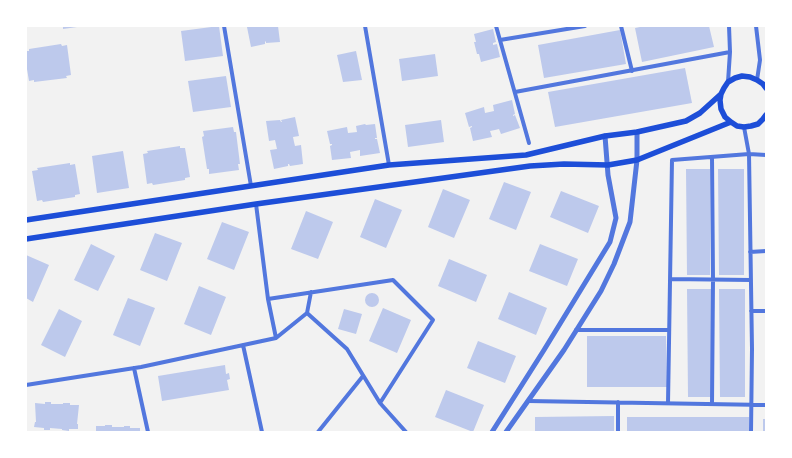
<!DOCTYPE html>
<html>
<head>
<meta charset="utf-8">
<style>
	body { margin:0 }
	#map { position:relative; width:792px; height:458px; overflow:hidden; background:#f2f2f2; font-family:"PT Sans",sans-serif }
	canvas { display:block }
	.frame { position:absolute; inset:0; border:27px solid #fff; pointer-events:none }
</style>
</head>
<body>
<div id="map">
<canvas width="792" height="458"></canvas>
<div class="frame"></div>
</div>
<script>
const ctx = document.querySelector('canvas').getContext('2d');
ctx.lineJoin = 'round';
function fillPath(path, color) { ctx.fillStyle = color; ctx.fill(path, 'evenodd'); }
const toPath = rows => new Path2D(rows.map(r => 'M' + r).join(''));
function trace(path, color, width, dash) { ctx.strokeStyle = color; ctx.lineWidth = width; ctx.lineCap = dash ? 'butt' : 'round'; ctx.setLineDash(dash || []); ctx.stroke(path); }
const building = toPath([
	[63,26,77,26,77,27,63,29],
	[219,26,223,56,185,61,181,31],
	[253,26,278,26,280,42,266,43,266,41,265,42,265,44,251,47,247,27],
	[645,26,709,26,714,47,642,62,635,28],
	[493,29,496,42,493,43,493,45,497,44,500,57,481,62,479,54,477,54,474,42,476,42,474,34],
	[620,30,626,64,544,78,538,45],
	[61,44,62,46,67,45,71,75,66,76,67,78,34,82,34,80,29,81,26,63,26,51,29,51,29,49],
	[356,51,362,80,343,82,337,55],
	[435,54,438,76,402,81,399,59],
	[685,68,692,103,555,127,548,92],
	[226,76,231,107,193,112,188,81],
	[512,100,515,114,513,115,513,116,515,115,520,128,501,134,499,129,495,130,490,131,492,137,473,141,470,128,472,127,472,126,469,127,465,113,484,107,485,113,494,111,493,105],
	[295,117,299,136,293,137,294,142,295,146,301,145,303,164,290,166,289,164,288,164,288,166,274,169,270,150,277,149,275,140,269,141,266,121,280,120,281,122,282,122,281,120],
	[441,120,444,142,408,147,405,125],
	[365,124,366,125,375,124,377,138,375,138,375,139,377,139,380,153,360,156,360,150,350,152,351,158,332,160,330,146,332,145,332,144,330,144,327,131,347,127,348,133,357,132,356,126],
	[233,127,234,132,236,132,240,164,238,164,239,170,209,174,209,169,207,169,202,137,204,136,203,131],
	[180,146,180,148,185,148,190,177,185,178,185,180,153,185,152,183,147,184,143,154,148,153,147,151],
	[123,151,129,188,97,193,92,156],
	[70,163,70,165,75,164,80,194,75,195,75,197,43,202,42,200,37,201,32,171,38,170,37,168],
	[686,169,710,169,710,275,687,275],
	[718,169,744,169,744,275,719,275],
	[504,182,531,192,516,230,489,219],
	[443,189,470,200,454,238,428,227],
	[561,191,599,206,588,233,550,217],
	[375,199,402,210,386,248,360,237],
	[306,211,333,222,318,259,291,249],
	[222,222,249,232,234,270,207,259],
	[155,233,182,243,167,281,140,270],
	[91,244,115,256,98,291,74,280],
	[540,244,578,259,567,286,529,271],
	[26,255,49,265,33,302,26,298],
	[449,259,487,275,476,302,438,286],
	[199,286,226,297,211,335,184,324],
	[687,289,711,289,712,397,688,397],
	[719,289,745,289,745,397,720,397],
	[509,292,547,308,536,335,498,319],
	'365 300a7 7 0 1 1 14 0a7 7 0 1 1-14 0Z',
	[128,298,155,308,140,346,113,335],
	[383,308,411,320,397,353,369,341],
	[59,309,82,321,65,357,41,345],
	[344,309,362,314,356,334,338,329],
	[587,336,666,336,667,387,587,387],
	[478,341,516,356,505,383,467,368],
	[225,365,226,374,229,373,230,379,227,380,229,390,162,401,158,376],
	[446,390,484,405,473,432,435,417],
	[45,402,51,402,51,404,63,404,63,403,70,403,70,405,79,405,77,424,78,424,78,429,69,429,69,431,62,430,62,429,50,428,50,430,44,430,44,428,34,427,35,422,36,422,35,403,45,404],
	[614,416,614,432,535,432,535,417],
	[627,417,749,417,749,432,627,432],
	[763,419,766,419,766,432,763,432],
	[105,425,112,425,112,427,124,427,124,426,130,426,130,428,140,428,140,432,96,432,96,426,105,426]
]);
const minor = toPath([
	[224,26,251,186],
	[365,26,389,165],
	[496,26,529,143],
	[621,26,632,71],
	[756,26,760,60,757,80],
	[500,40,585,26],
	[728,82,730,52,729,26],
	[515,92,730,52],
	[744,127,749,154,752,349,751,432],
	[712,157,713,280,712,404],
	[750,252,766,251],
	[670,279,751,280],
	[268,299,393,280,433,320,380,403],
	[751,311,766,311],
	[307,313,347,349,380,403,406,432],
	[576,330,669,330],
	[276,338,307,313,311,292],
	[243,345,262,432],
	[134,368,148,432],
	[26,385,141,367,276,338,268,299,256,204],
	[528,401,766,405],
	[618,402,618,432],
	[668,403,672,160,749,154,766,155],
	[318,432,363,376]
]);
const tertiary = toPath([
	[492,432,544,350,610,242,616,218,608,175,605,136],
	[506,432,564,350,601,291,614,264,630,222,637,160,637,132]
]);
const secondary = toPath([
	[766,88,763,84,757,80,750,77,742,76,735,78,728,82,724,88,721,94,720,100,721,109,725,117,731,122,737,126,744,127,751,126,758,124,763,119,766,115],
	[26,220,389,165,526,155,605,136,637,132,686,121,700,113,721,94],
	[26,239,256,204,530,166,564,164,608,165,637,160,731,122]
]);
fillPath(building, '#bdc9ec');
trace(minor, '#5277de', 4);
trace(tertiary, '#5277de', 5);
trace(secondary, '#1d4ed8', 5.5);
</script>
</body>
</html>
